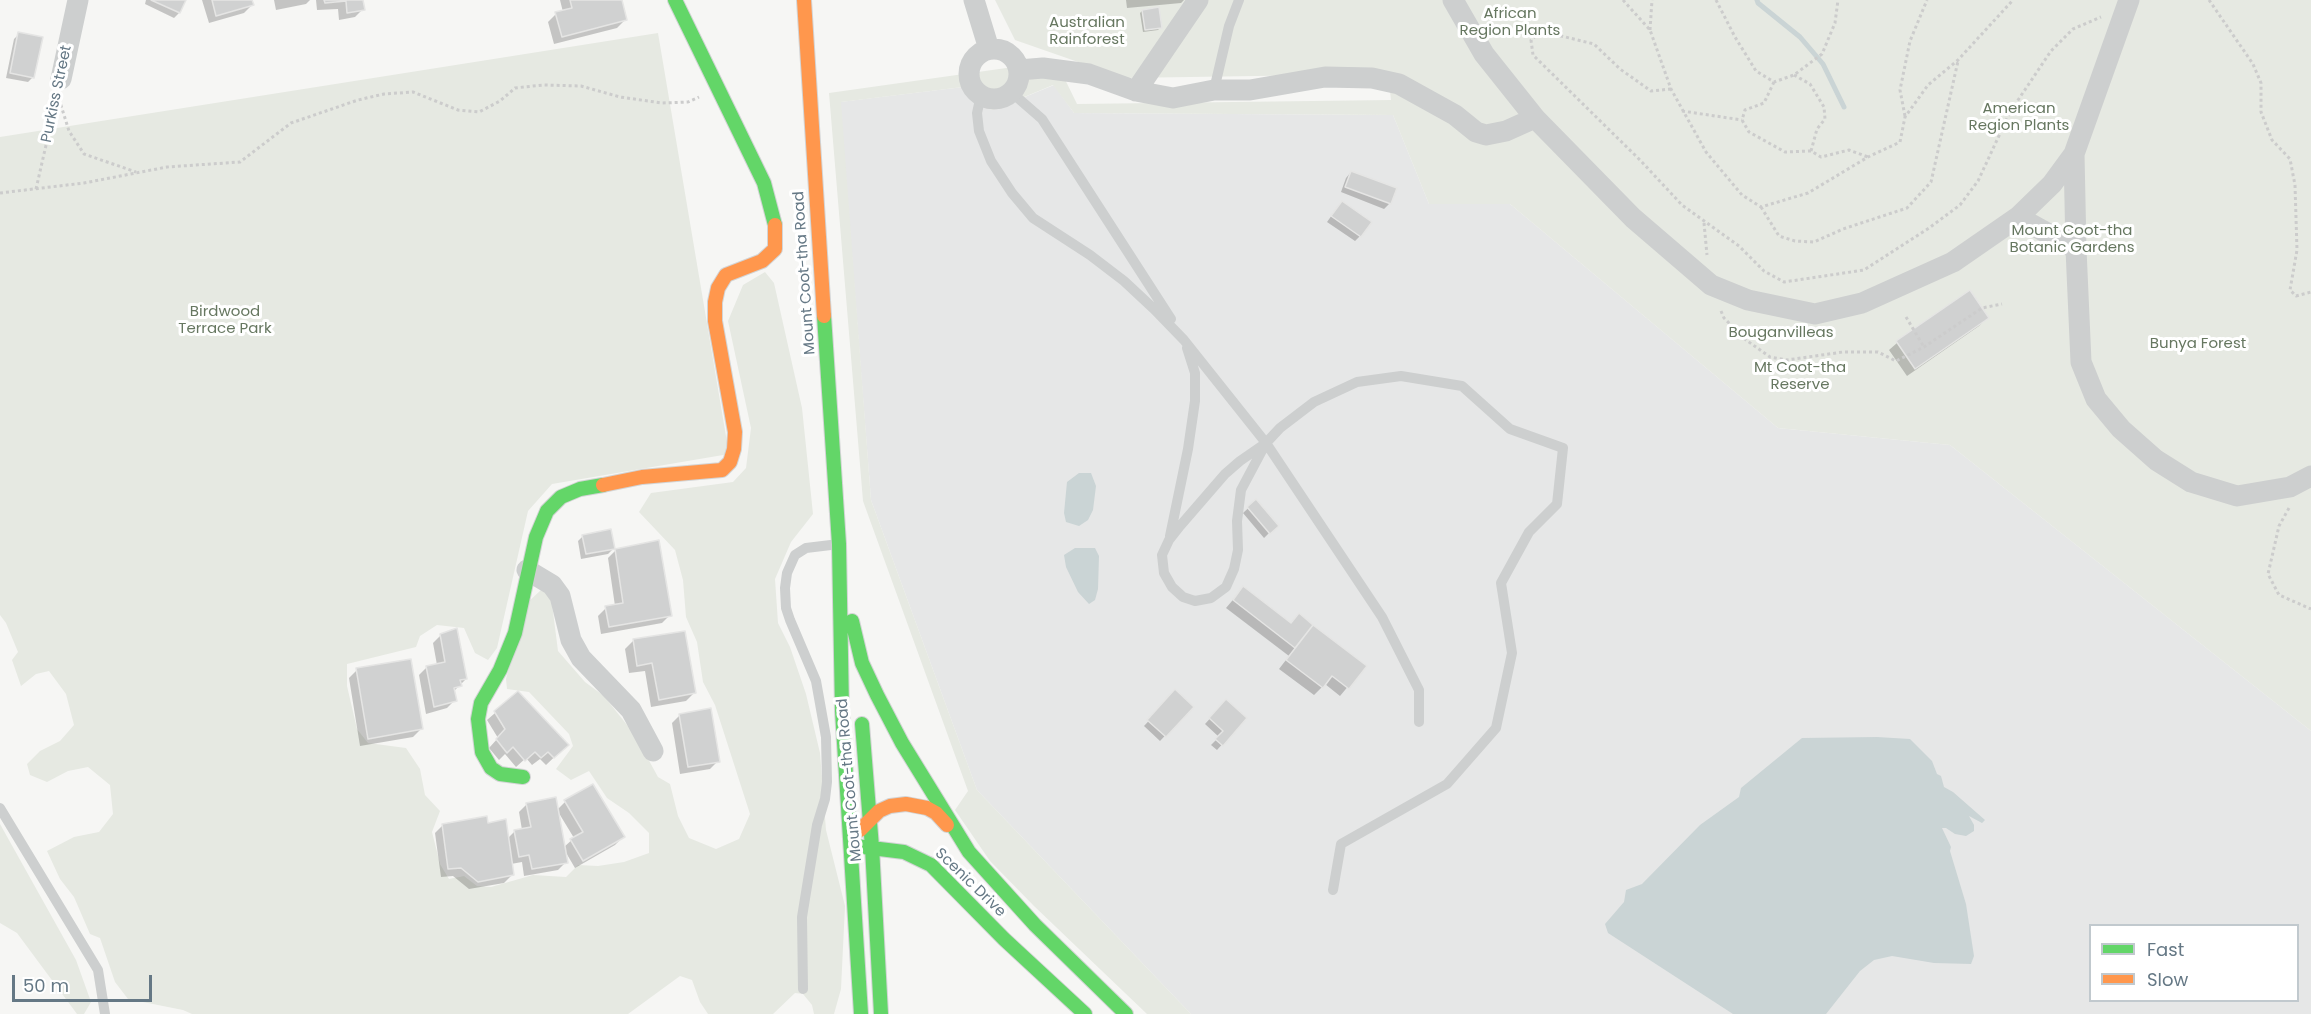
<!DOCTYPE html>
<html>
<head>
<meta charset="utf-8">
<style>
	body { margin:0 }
	#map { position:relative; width:2311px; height:1014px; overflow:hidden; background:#f6f6f4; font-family:Poppins,sans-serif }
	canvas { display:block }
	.legend { position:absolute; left:2089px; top:924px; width:210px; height:78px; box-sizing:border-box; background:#fff; border:2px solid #c1c9ce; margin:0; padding:8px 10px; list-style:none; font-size:18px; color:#657885 }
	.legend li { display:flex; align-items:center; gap:12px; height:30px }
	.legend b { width:30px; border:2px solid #c1c9ce }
	.scale { position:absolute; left:12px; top:975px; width:140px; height:27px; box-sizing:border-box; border:3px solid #657885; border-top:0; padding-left:8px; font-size:18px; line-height:21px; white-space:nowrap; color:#657885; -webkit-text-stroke:4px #fff; paint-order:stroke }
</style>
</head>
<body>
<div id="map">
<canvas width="2311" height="1014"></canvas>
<ul class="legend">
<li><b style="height:8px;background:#63d668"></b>Fast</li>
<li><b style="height:8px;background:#ff974d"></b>Slow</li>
</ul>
<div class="scale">50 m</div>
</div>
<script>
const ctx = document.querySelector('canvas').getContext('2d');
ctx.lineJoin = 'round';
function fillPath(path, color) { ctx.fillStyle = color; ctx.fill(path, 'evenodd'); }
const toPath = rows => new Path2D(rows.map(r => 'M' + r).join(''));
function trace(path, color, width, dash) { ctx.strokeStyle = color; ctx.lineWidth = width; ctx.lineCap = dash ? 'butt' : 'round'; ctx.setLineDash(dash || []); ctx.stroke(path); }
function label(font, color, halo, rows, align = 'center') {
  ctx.font = font + ' Poppins,sans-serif'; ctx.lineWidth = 6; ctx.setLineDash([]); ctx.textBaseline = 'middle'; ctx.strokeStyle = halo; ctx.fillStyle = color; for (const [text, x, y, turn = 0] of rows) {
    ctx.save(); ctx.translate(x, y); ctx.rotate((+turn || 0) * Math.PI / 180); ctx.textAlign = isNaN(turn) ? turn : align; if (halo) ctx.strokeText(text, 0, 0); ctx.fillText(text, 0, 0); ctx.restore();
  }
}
const built = toPath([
	[1054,85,1074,113,1393,115,1429,204,1510,204,1778,428,1950,445,2311,731,2311,1014,1191,1014,977,790,871,500,840,102,963,87,977,104,993,110],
	[2090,926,2298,926,2298,1000,2090,1000]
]);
const green = toPath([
	[995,0,2311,0,2311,731,1950,445,1778,428,1510,204,1429,204,1393,115,1074,113,1053,85,993,110,977,104,963,87,841,102,871,500,977,790,1191,1014,1147,1014,1034,906,990,861,955,810,968,791,863,501,829,93,1056,61,1077,104,1391,100,1388,74,1124,78,1015,40],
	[658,33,729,454,552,484,528,511,497,648,488,660,475,653,464,628,437,625,420,636,416,647,347,664,347,686,357,729,368,743,406,748,420,769,425,795,440,811,432,832,440,864,449,879,464,876,477,886,491,887,533,875,566,877,578,865,598,866,624,862,649,853,649,833,629,813,607,798,589,771,571,780,556,769,573,746,569,734,529,692,507,689,506,679,527,603,541,590,551,596,558,651,585,682,604,696,635,735,658,777,670,784,678,816,689,838,716,849,739,839,750,814,715,705,703,682,697,642,686,617,683,580,675,550,639,512,651,493,733,482,746,468,751,428,728,321,743,285,765,272,774,283,802,408,813,514,791,542,775,579,778,623,790,647,806,694,820,753,826,830,845,906,841,989,834,1014,814,1014,812,1005,803,994,795,993,773,1014,708,1014,700,1002,692,980,680,976,628,1014,192,1014,183,1010,128,999,115,982,100,938,90,934,74,897,60,879,47,851,74,837,99,832,113,814,110,785,88,767,68,771,47,782,30,775,27,764,40,751,60,741,74,725,66,694,49,671,36,674,21,686,12,660,18,652,6,623,0,615,0,137],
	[0,824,76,960,91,1002,84,1014,77,1014,17,933,0,923]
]);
const water = toPath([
	[1079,473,1091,473,1096,486,1093,510,1088,520,1079,526,1066,522,1064,513,1067,482],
	[1075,548,1095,548,1099,556,1098,589,1095,600,1089,604,1078,592,1066,567,1064,555],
	[1877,737,1910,739,1932,761,1937,774,1941,776,1944,787,1953,792,1985,820,1982,823,1969,816,1974,825,1974,831,1966,836,1955,834,1946,828,1942,828,1951,847,1950,851,1966,904,1974,956,1971,964,1934,963,1892,956,1874,960,1860,971,1826,1014,1733,1014,1608,933,1605,924,1624,902,1626,890,1642,884,1700,825,1739,797,1741,788,1802,738]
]);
const shadow = toPath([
	[146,0,185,0,179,13,174,18,145,4],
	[202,0,250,0,252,5,244,13,209,23],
	[274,0,310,0,306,4,276,10],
	[316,0,361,0,363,9,355,17,339,20,338,9,317,10],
	[560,0,620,0,625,20,617,28,554,44,548,22,556,14,563,12],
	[1126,0,1184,0,1181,3,1127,8],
	[1142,11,1160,28,1158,30,1143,32,1140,13],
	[19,34,33,77,28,82,6,78,14,39],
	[1351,172,1395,189,1389,204,1384,209,1341,192,1346,178],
	[1337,208,1360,236,1355,241,1327,222],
	[1969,292,1987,318,1979,326,1907,376,1889,350,1897,343],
	[1256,501,1277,525,1264,538,1243,513],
	[583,536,613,549,608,554,581,559,578,541],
	[616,550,670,615,662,623,601,634,598,616,606,608,615,606,608,558],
	[1243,588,1290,624,1299,615,1365,666,1340,696,1325,684,1314,695,1279,669,1289,656,1226,608],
	[441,635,466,679,453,692,455,700,447,708,426,714,419,675,427,667,437,665,433,643],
	[633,641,694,693,686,701,651,707,645,671,629,673,625,649],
	[357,670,421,729,413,737,360,746,349,678],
	[1176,692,1192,707,1160,741,1144,726],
	[518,693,567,745,546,765,540,759,532,765,526,758,516,767,505,754,499,760,489,748,498,738,487,720],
	[1226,701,1245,719,1217,750,1211,745,1219,737,1205,724],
	[680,715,718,761,710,769,680,774,672,723],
	[565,802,623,837,615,845,575,868,565,851,566,862,558,870,524,876,522,862,511,864,512,875,504,883,469,889,453,876,441,877,435,833,443,825,486,825,507,839,514,832,522,830,519,812,527,804,564,847,574,838,557,810]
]);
const stream = toPath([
	[1757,0,1758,3,1800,37,1823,64,1844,107]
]);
const building = toPath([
	[151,0,186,0,180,13,151,0],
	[212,0,252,0,254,5,216,16,212,0],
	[324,0,363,0,365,10,347,13,346,1,325,3,324,0],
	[570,0,622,0,627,20,562,37,555,12,572,8,570,0],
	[1159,7,1162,28,1145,30,1142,10,1159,7],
	[18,32,43,37,34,78,10,73,18,32],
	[1351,171,1397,188,1391,204,1345,187,1351,171],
	[1342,201,1372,222,1361,237,1331,216,1342,201],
	[1970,290,1989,318,1915,369,1896,341,1970,290],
	[1256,499,1279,526,1270,534,1247,507,1256,499],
	[611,529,615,549,586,554,582,535,611,529],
	[659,540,672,616,609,627,605,606,623,603,615,549,659,540],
	[1243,586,1291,623,1299,613,1313,625,1295,648,1233,600,1243,586],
	[1313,625,1367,666,1349,689,1332,676,1323,688,1286,660,1313,625],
	[457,628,467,679,460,680,462,686,454,688,457,701,434,707,426,666,445,662,440,634,457,628],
	[685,631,696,693,659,700,652,663,637,666,633,639,685,631],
	[411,659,423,729,368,739,356,668,411,659],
	[1175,689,1194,707,1166,737,1147,720,1175,689],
	[518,691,569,745,554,758,548,752,541,758,535,752,525,761,513,747,507,753,496,739,505,729,494,711,518,691],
	[1226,699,1247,718,1223,746,1215,739,1223,731,1209,718,1226,699],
	[711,708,720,762,688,767,679,714,711,708],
	[593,784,625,837,583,861,570,839,583,832,564,800,593,784],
	[556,797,568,863,532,869,529,855,519,857,514,830,531,827,526,803,556,797],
	[487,816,488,823,506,819,514,875,478,882,461,868,448,869,442,824,487,816]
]);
const path = toPath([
	[1623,0,1650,30,1671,89,1706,152,1742,195,1761,207,1808,193,1868,157,1900,142,1905,117,1928,85,1958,60,2013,0],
	[1716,0,1735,37,1756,71,1774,82,1794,75,1822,54,1835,23,1838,0],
	[2209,0,2253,64,2261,83,2261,112,2272,140,2290,159,2295,185,2297,250,2290,290,2296,296,2311,292],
	[1650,30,1652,0],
	[1794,75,1810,84,1824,107,1825,119,1817,129,1811,151,1821,157,1849,150,1868,157],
	[1774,82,1764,103,1745,110,1742,120,1749,132,1785,152,1811,151],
	[1671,89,1651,91,1620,69,1594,44,1541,31,1531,40,1533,55,1640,160,1682,205,1739,246,1764,271,1784,282,1864,270,1929,228,1960,205,1978,181,2010,112,2051,51,2073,29,2101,17],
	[59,99,69,131,84,154,136,172],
	[1682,111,1742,120],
	[1905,116,1900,90,1910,41,1927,0],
	[36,189,57,97],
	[0,193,84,183,167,167,240,162,291,123,358,100,384,94,413,92,458,110,479,112,500,101,515,88,543,85,581,86,620,97,662,103,688,102,699,97],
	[1761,207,1779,236,1795,241,1814,242,1843,229,1907,208,1931,182,1958,61],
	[1704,223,1707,255],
	[1721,311,1724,318,1746,340,1770,357,1787,360,1843,352,1878,352,1896,361,1924,347,1982,308,2002,304],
	[1906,317,1924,347],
	[2289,508,2279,526,2268,574,2279,595,2311,609]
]);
const lane = toPath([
	[1214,90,1229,26,1239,0],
	[1011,92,1042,119,1171,319],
	[981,95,977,113,979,131,991,161,1012,193,1033,218,1090,255,1124,281,1154,309,1184,340,1266,443,1382,617,1419,690,1419,722],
	[1266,443,1241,490,1237,521,1238,550,1234,569,1226,587,1211,598,1195,601,1183,597,1172,587,1164,573,1162,555,1169,540,1180,526,1225,474,1240,461,1266,443,1280,428,1314,402,1357,382,1401,376,1462,386,1510,429,1563,448,1557,504,1529,532,1501,583,1512,653,1496,728,1447,784,1341,844,1333,890],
	[1170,536,1188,449,1195,401,1195,373,1187,348],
	[0,808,98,970,105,1014],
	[803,989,802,917,817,825,825,799,827,782,826,737,816,681,790,620,786,608,785,588,787,573,795,555,806,548,839,544]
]);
const street = toPath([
	[974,0,989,49],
	[1453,0,1484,54,1535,118,1633,218,1711,285,1748,300,1815,314,1862,303,1953,262,2018,217,2052,184,2074,154,2129,0],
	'969 74a25 25 0 1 1 50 0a25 25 0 1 1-50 0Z',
	[1019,70,1043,68,1089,74,1136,91,1173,98,1214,90,1250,90,1325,77,1372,78,1399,84,1455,115,1476,132,1486,135,1506,131,1535,118],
	[61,79,78,0],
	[1136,91,1198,0],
	[2018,217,2076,249,2074,154],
	[2076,249,2081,362,2096,399,2121,429,2156,460,2191,482,2237,496,2290,487,2311,476],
	[527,570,552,585,560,596,571,640,581,658,631,710,653,751]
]);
const fast = toPath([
	[675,0,764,183,775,225],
	[824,316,839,544,842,711,861,1014],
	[852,621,862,663,877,695,902,743,969,852,1035,925,1126,1014],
	[862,724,872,847,881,1014],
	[523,777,500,774,491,768,482,752,478,719,481,703,500,670,515,633,536,537,547,511,561,497,580,489,603,485],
	[855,846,904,852,931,865,1004,939,1085,1014]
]);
const slow = toPath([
	[804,0,824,316],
	[603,485,642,477,722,470,730,462,734,449,735,432,715,321,715,302,718,288,726,275,762,261,775,249,775,225],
	[860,830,879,811,890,806,906,804,927,808,936,813,947,825]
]);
const parkNames = [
	["African",1510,14],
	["Region Plants",1510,31],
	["Australian",1087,23],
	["Rainforest",1087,40],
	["American",2019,109],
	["Region Plants",2019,126],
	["Mount Coot-tha",2072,231],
	["Botanic Gardens",2072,248],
	["Birdwood",225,312],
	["Terrace Park",225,329],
	["Bouganvilleas",1781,333],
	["Bunya Forest",2198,344],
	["Mt Coot-tha",1800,368],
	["Reserve",1800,385]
];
const streetNames = [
	["Purkiss Street",57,94,-78],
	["Mount Coot-tha Road",805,273,-94],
	["Mount Coot-tha Road",850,780,-95],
	["Scenic Drive",970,883,44]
];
fillPath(built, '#e6e7e7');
fillPath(green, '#e6e9e2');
fillPath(water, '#cad4d5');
fillPath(shadow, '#0003');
trace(stream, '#cad4d5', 5);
fillPath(building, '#d0d1d1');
trace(building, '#e5e5e4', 1.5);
trace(fast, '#d3d4d5', 16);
trace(slow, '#d3d4d5', 16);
trace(path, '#ccc', 3, [3, 3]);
trace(lane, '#cdcfcf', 10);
trace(street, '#cdcfcf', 21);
trace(fast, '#63d668', 14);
trace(slow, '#ff974d', 14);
label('15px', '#667760', '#fff', parkNames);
label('15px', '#657885', '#fff', streetNames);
</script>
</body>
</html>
